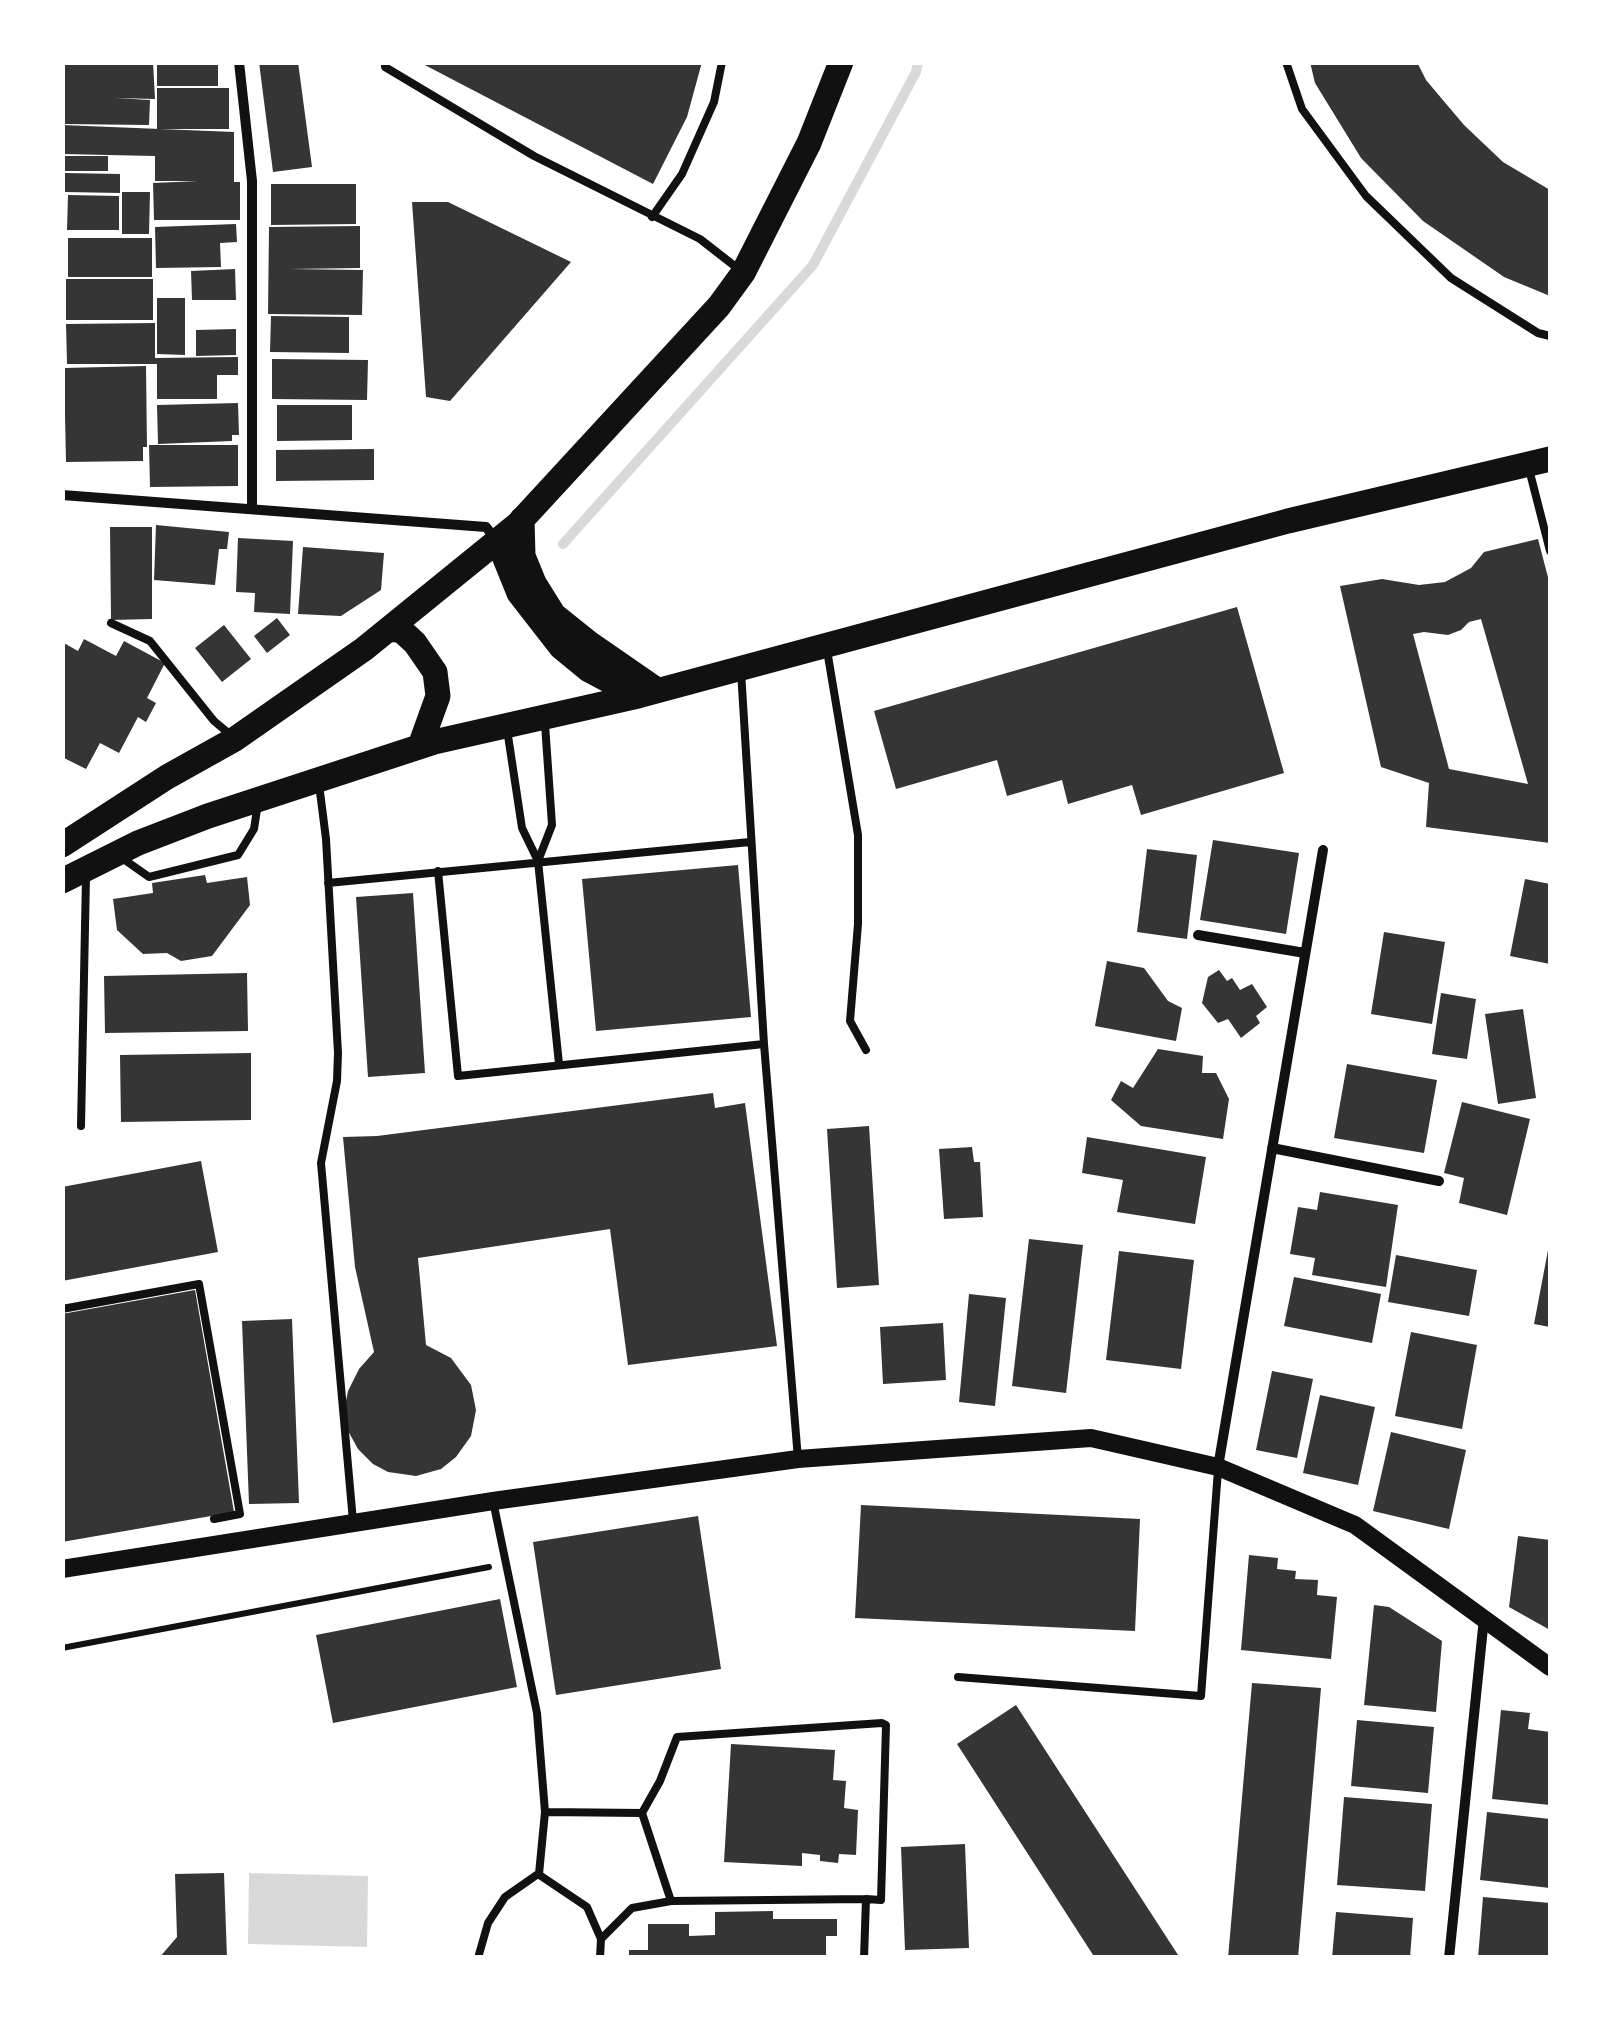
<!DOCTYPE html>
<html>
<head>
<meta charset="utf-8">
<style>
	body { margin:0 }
	#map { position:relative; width:1613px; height:2020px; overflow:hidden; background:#fff; font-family:"Sofia Sans Condensed",sans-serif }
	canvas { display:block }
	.frame { position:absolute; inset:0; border:65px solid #fff; pointer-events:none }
</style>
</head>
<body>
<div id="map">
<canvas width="1613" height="2020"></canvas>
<div class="frame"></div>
</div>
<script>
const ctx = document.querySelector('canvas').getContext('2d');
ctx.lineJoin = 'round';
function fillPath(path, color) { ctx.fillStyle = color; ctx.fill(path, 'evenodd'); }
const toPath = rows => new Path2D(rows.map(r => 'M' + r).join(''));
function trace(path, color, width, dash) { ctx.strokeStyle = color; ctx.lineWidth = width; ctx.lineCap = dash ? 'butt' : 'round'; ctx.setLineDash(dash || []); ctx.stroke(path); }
const water = toPath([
	[249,1873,368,1876,367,1947,248,1944]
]);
const stream = toPath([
	[563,544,813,265,916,72,918,62]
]);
const building = toPath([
	[65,62,153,62,155,99,115,98,150,100,149,125,62,124],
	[157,62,218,62,218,86,157,86],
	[259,62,298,62,312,167,273,172],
	[419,62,702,62,687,117,653,184],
	[1310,62,1417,62,1426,80,1464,125,1503,162,1550,190,1550,296,1504,277,1423,221,1361,158,1315,83],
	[157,88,229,88,229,129,157,129],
	[62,125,234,132,234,182,240,182,240,220,154,220,153,183,198,181,155,181,155,156,62,154],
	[62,156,108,156,108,171,62,171],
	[65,173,120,174,120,193,65,192],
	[271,184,356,184,356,224,271,225],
	[122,192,150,192,149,234,122,234],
	[68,195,119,196,119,230,67,230],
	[412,202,448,202,571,262,450,401,426,397],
	[236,224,237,242,220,243,221,267,156,268,155,227],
	[360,226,360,268,289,269,363,270,362,315,268,314,269,227],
	[68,238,152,238,152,277,68,277],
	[235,269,236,300,192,300,191,271],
	[66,279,153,279,153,320,66,320],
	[157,298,185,298,185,355,157,354],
	[271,316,349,317,349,353,270,352],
	[155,323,155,358,238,357,238,375,217,375,217,399,157,399,157,364,67,364,66,324],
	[236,329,236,355,196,356,196,330],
	[272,359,368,360,367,400,272,399],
	[146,366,147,447,143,447,143,461,66,462,64,368],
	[238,403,239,435,232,435,232,441,158,444,157,405],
	[277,405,352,405,352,440,277,441],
	[149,445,238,445,238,486,150,487],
	[374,449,374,480,276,481,276,450],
	[156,525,229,532,227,549,219,549,215,585,154,580],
	[110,527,152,527,152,619,111,620],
	[238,538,293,541,290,614,254,612,255,593,236,592],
	[1538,539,1550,585,1550,843,1426,827,1429,783,1381,767,1340,586,1382,579,1419,585,1445,582,1471,568,1484,552],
	[1481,619,1528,784,1449,769,1413,634,1424,632,1448,635,1461,630,1469,622],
	[303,547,384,553,381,590,341,616,298,614],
	[1237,607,1284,773,1141,815,1132,785,1068,804,1062,780,1007,796,997,760,896,789,874,711],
	[277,618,290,635,267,653,254,636],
	[224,625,251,659,222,682,195,648],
	[84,639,116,656,124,641,165,663,147,698,156,703,146,722,138,717,119,753,100,743,86,769,62,757,62,642,78,651],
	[1213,840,1299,853,1286,934,1200,920],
	[1147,849,1197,855,1187,939,1137,932],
	[738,865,751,1017,596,1031,582,879],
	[205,875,207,883,247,877,250,905,212,956,181,961,167,953,143,954,117,930,113,899,153,893,152,883],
	[1525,879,1550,884,1550,964,1510,956],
	[413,893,425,1073,368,1077,356,897],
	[1384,932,1445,942,1432,1024,1371,1014],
	[1107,961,1144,968,1168,1001,1182,1008,1176,1041,1095,1026],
	[1219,970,1227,981,1232,978,1240,990,1252,984,1267,1007,1256,1016,1260,1023,1241,1038,1228,1019,1218,1023,1202,1003,1208,977],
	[247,973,248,1031,105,1033,104,976],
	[1441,993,1476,999,1467,1059,1432,1054],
	[1523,1009,1536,1098,1498,1104,1485,1014],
	[1158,1049,1203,1056,1202,1073,1216,1073,1229,1099,1223,1139,1141,1126,1111,1100,1121,1081,1133,1088],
	[251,1053,251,1120,121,1122,120,1055],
	[1347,1064,1437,1080,1424,1153,1334,1138],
	[713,1093,715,1108,745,1103,777,1346,628,1365,610,1229,418,1258,426,1345,451,1358,471,1385,476,1410,471,1436,456,1457,441,1469,416,1476,388,1472,373,1464,358,1449,347,1429,345,1406,348,1391,359,1369,374,1352,355,1267,343,1137,377,1136],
	[1462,1102,1530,1119,1507,1215,1459,1203,1464,1178,1444,1173],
	[869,1126,879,1285,837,1288,827,1129],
	[1087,1137,1206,1157,1195,1224,1117,1212,1123,1180,1082,1173],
	[972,1147,974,1162,980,1162,983,1217,944,1219,939,1149],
	[201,1161,218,1252,62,1281,62,1187],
	[1320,1192,1398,1205,1386,1287,1312,1275,1315,1258,1290,1254,1298,1207,1317,1210],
	[1029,1239,1083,1245,1066,1393,1012,1386],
	[1549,1245,1550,1245,1550,1327,1534,1324],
	[1119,1251,1194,1260,1181,1369,1106,1360],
	[1396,1255,1477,1270,1469,1316,1388,1302],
	[1294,1277,1381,1294,1372,1343,1284,1326],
	[195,1290,234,1512,62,1542,62,1314],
	[969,1294,1006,1298,995,1406,959,1402],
	[292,1319,299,1503,249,1504,242,1321],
	[943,1323,946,1380,883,1384,880,1327],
	[1411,1332,1477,1345,1462,1429,1395,1416],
	[1272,1371,1313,1379,1297,1458,1256,1450],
	[1320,1395,1375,1407,1358,1485,1303,1473],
	[1391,1432,1466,1450,1449,1529,1373,1511],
	[861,1505,1140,1519,1135,1631,855,1618],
	[698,1516,721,1669,556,1695,533,1542],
	[1518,1536,1550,1540,1550,1630,1509,1607],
	[1249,1555,1278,1558,1277,1569,1296,1571,1295,1579,1318,1580,1317,1595,1337,1597,1331,1659,1241,1650],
	[500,1599,517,1687,333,1723,316,1635],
	[1374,1605,1389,1607,1442,1641,1436,1712,1364,1705],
	[1252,1683,1321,1688,1298,1958,1228,1958],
	[1016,1705,1180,1958,1095,1958,957,1744],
	[1501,1710,1530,1713,1528,1729,1550,1732,1550,1805,1492,1799],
	[1357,1720,1434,1727,1428,1793,1351,1786],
	[731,1744,835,1750,833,1780,846,1781,844,1808,858,1810,856,1855,839,1854,838,1863,820,1861,820,1855,802,1853,802,1866,724,1862],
	[1344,1797,1432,1804,1425,1891,1337,1885],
	[1487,1812,1550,1819,1550,1888,1480,1880],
	[965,1844,969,1948,905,1950,901,1847],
	[224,1873,227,1958,159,1958,177,1937,175,1874],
	[1483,1897,1550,1903,1550,1958,1478,1958],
	[773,1911,773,1919,837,1919,837,1936,826,1936,826,1958,629,1958,629,1950,648,1950,648,1924,689,1924,689,1936,715,1935,715,1912],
	[1336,1912,1413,1918,1410,1958,1332,1958]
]);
const path = toPath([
	[62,1648,489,1567]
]);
const service = toPath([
	[385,62,385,67,534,156,700,239,741,271],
	[1286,62,1302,109,1366,196,1451,278,1538,333,1550,336],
	[652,217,682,174,714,102,722,62],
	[1529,469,1550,551],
	[111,623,150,641,214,721,232,736],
	[827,650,858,835,858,924,850,1021,866,1050],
	[741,671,764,1044,798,1459],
	[507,729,522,828,538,861,559,1064],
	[319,784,326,839,338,1053,337,1081,321,1163,353,1521],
	[122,858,149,877,238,855,254,829,258,803],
	[538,861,552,825,545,724],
	[438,871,458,1076,764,1044],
	[328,883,750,842],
	[81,1126,86,877],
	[62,1309,199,1284,240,1514,214,1519],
	[493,1501,537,1713,545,1812,539,1874],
	[958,1677,1201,1696,1218,1470],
	[545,1812,642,1813,660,1781,677,1737,882,1723,886,1725,881,1900,866,1899],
	[642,1813,671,1901],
	[601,1939,632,1908,671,1901,866,1899,864,1958],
	[478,1958,488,1923,505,1897,538,1874,587,1907,601,1939,600,1958]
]);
const minor = toPath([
	[239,62,252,181,252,508],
	[62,495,486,527,497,541],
	[1198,935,1305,953],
	[1272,1148,1439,1181],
	[1218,1467,1323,850],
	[1449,1958,1484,1618]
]);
const tertiary = toPath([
	[62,1569,493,1501,798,1459,1091,1438,1218,1467,1355,1525,1550,1667]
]);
const primary = toPath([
	[522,519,523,556,534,583,554,615,589,643,657,690],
	[498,541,519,593,561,647,589,670,638,696],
	[389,629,402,631,415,643,435,672,438,696,420,746],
	[62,845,167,777,235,739,364,649,518,524,719,306,743,273,809,143,841,62],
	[62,881,138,843,208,816,434,742,638,696,1288,521,1550,459]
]);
fillPath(water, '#d9d9d9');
trace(stream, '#d9d9d9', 10);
fillPath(building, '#353535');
trace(path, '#111', 6);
trace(service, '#111', 8);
trace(minor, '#111', 10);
trace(tertiary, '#111', 18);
trace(primary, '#111', 25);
</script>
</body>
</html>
